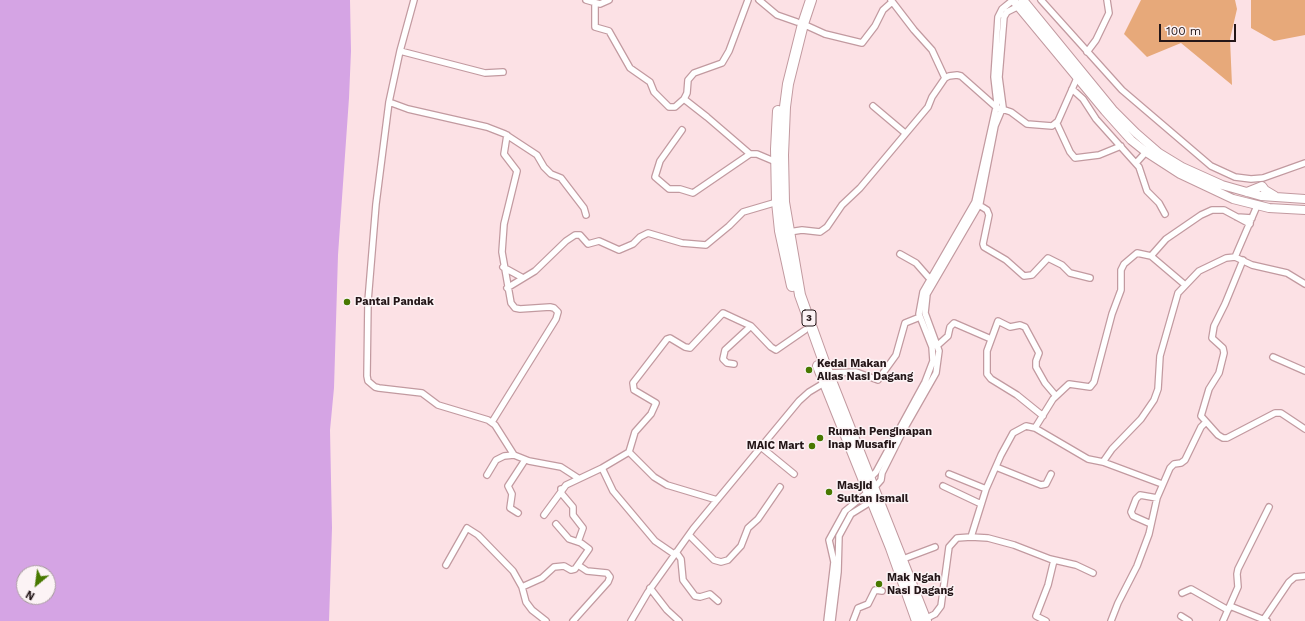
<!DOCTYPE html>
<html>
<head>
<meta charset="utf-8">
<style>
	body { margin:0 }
	#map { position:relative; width:1305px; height:621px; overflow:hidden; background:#fce1e5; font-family:"Work Sans",sans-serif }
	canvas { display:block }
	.north { position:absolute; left:16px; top:565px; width:40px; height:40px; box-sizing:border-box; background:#fcf3f5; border:1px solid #a69b9d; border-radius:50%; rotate:209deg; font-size:11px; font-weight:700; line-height:16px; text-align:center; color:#241618 }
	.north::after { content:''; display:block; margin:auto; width:14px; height:18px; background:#487800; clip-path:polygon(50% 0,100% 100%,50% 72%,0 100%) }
	.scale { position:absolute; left:1159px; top:24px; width:77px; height:18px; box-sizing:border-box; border:2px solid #241618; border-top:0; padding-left:5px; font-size:12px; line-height:14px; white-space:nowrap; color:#241618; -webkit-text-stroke:3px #fcf3f5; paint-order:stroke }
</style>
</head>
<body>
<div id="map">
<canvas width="1305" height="621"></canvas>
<div class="north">N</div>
<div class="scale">100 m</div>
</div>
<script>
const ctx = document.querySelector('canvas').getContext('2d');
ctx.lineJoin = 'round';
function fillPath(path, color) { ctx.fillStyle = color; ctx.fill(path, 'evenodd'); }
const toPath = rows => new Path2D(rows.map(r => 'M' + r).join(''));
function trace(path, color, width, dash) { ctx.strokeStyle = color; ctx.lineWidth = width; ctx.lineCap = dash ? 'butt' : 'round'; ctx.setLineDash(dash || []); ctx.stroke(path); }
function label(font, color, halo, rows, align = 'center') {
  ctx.font = font + ' "Work Sans",sans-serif'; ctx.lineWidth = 3; ctx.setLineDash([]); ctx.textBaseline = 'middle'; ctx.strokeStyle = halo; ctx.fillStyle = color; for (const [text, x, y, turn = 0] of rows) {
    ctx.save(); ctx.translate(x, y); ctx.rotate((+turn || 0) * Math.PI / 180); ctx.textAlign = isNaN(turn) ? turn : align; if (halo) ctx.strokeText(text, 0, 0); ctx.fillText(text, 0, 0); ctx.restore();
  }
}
const green = toPath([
	[1141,0,1235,0,1237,9,1230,39,1232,85,1181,43,1147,57,1124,34],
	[1251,0,1305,0,1305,35,1274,41,1251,28]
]);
const water = toPath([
	[0,0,350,0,351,51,349,98,338,255,334,388,330,430,332,528,329,621,0,621],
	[24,573,48,573,48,597,24,597]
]);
const street = toPath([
	[414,0,400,51,389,102,376,204,368,301,367,376,368,381,375,387,379,388,422,393,438,405,488,420,495,425,514,455,529,461,561,467,578,478],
	[586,0,600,4,609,0],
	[759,0,777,15,797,22],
	[891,0,914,30,932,50,945,78],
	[1041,0,1122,90,1211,166,1235,177,1251,179,1263,178,1305,163],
	[595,3,595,27,609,31,630,68,650,82,654,92,669,107,675,107,684,99,707,117,750,154,757,154,776,162],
	[803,24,825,34,862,43,875,26,883,10,892,2],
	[400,51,485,73,503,72],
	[1087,52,1096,40,1109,13,1107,0],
	[1072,89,1083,99,1096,119,1139,167,1147,191,1159,203,1165,214],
	[684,99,687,93,688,80,694,73,722,63,729,51,748,0],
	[389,102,408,109,487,127,505,134,537,155,544,167,551,174,561,178,584,208,586,215],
	[873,106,905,133],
	[1057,124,1070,152,1075,158,1099,155,1121,146],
	[682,130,660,161,655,177,669,189,680,189,693,193,750,154],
	[1136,163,1146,152],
	[979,205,987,210,989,215,983,244,984,247,1006,260,1024,276,1032,275,1048,258,1062,265,1070,273,1090,278],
	[1237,217,1252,218],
	[789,232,802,230,820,232,827,227,842,205,860,188,928,107,932,97,945,78,949,76,957,75,961,76,996,107,1011,112,1027,124,1052,126,1058,121,1077,78],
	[900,254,916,263,930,279],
	[1151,256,1184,284],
	[1235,257,1257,206],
	[1243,260,1225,304,1214,326,1212,338,1223,348,1224,353,1219,373,1209,389,1201,416,1218,435,1223,438,1227,438,1275,413,1281,413,1305,429],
	[503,267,523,278],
	[507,288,535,271,566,241,575,235,580,235,588,244,599,241,619,250,633,244,640,237,648,233,682,243,706,245,729,226,743,212,777,202],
	[938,345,948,336,950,327,954,323,991,339],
	[1273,357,1305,371],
	[734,364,727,363,723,359,725,350,751,326],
	[828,373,856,372,878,380,896,355,905,323,920,317],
	[1043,416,1017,395,991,379,987,374,987,351,998,321,1010,327,1020,325,1025,327,1039,353,1036,361,1036,367,1045,383,1056,396],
	[492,422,556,319,558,312,554,308,550,307,520,309,515,308,511,303,502,252,504,224,517,171,504,154,507,135],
	[1035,428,1088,459,1103,462,1162,484],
	[761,447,794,474],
	[629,452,635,432,651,414,656,403,634,390,633,383,667,339,670,338,685,347,690,348,723,313,751,326,771,347,776,350,805,330],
	[1103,462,1112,449,1141,419,1154,400,1158,389,1160,356,1178,293,1199,271,1226,258,1235,257,1252,265,1287,273,1305,284],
	[996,467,1041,485,1046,484,1051,474],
	[602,468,613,491,655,541,674,554],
	[949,474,986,489],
	[487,475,496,460,504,456,514,455],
	[870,478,876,472,925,382,933,361,932,347,919,314,923,292,975,202,997,103,994,77,998,17,1002,9,1013,0],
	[943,486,981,504],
	[874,488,881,480,882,473,903,431,936,373,939,351,925,313,927,294,980,203,995,126,1003,107,999,77,1004,17,1007,12,1019,6],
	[561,489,562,494,573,507,573,515,583,528,578,542],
	[518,513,510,508,512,494,508,486,525,460],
	[544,515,566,485,602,468,629,452,654,477,667,485,717,500],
	[1151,524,1133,516,1131,512,1136,499,1140,495,1157,498],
	[689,535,714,560,721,562,728,560,741,546,748,528,758,519,780,487],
	[971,537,988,538,1014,545,1050,559,1076,565,1093,573],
	[676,552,681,559,683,580,695,596,700,597,710,594,718,601],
	[903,559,935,547],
	[446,565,467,528,478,535,513,571,522,587,526,602,532,610,546,621],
	[522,587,542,578,554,567,564,566,571,570,575,569,589,549,581,543,569,539,556,524],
	[650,588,667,610,679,621],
	[1182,593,1191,589,1228,610],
	[1230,606,1267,621],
	[1181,616,1189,621],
	[925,619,935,614,941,606,949,547,957,538,971,537,986,489,1001,455,1013,433,1026,426,1035,428,1053,399,1069,384,1090,387,1094,382,1112,314,1121,290,1121,270,1124,264,1137,253,1151,256,1166,239,1201,215,1212,210,1224,210,1250,224],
	[1264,619,1289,582,1295,577,1305,576],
	[573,621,608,582,610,577,607,573,587,571,578,565],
	[631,621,648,592,693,529,799,401,809,392,824,383],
	[827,621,834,562,829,540,845,511,868,492],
	[832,621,838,572,839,536,851,514,872,501],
	[853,621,858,608,868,604,875,590,882,591],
	[1046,621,1036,616,1048,585,1054,560],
	[1111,621,1118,603,1137,566,1149,534,1157,498,1170,468,1174,464,1181,463,1185,460,1201,427,1206,422],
	[1223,621,1238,587,1237,574,1238,569,1269,507]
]);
const secondary = toPath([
	[1013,0,1105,111,1131,140,1146,152,1180,174,1233,199,1269,208,1305,210],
	[1023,0,1113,110,1136,133,1159,153,1182,167,1222,185,1261,196,1305,199],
	[1247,192,1262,186,1265,190,1275,196]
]);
const highway = toPath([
	[811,0,803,24,788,84,785,107,783,155,784,202,800,295,828,373,926,621],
	[778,111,776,149,777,202,780,231,792,286],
	[818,366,891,548,917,621]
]);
const markers = [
	[347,302,4,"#487800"],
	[809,370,4,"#487800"],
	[820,438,4,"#487800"],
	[812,446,4,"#487800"],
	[829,492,4,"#487800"],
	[879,584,4,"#487800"]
];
const shields = [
	[809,318,14]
];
const shieldNames = [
	["3",809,318]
];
const poiNames = [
	["Pantai Pandak",355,302],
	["Kedai Makan",817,364],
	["Alias Nasi Dagang",817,377],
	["Rumah Penginapan",828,432],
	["Inap Musafir",828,445],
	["MAIC Mart",804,446,"right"],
	["Masjid",837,486],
	["Sultan Ismail",837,499],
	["Mak Ngah",887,578],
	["Nasi Dagang",887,591]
];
fillPath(green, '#e7a97a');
fillPath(water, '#d5a4e4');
trace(street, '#c29aa0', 8);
trace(secondary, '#c29aa0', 10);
trace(highway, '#c29aa0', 12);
trace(street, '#fff', 5.5);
trace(secondary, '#fff', 8);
trace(highway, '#fff', 10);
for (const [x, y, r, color] of markers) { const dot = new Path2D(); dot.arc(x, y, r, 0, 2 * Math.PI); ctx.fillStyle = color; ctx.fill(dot); trace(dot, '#fcf3f5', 1.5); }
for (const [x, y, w] of shields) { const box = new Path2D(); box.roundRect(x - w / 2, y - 8, w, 16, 3); ctx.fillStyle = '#fcf3f5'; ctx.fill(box); trace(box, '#241618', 1); }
label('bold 10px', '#241618', null, shieldNames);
label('bold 11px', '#241618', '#fcf3f5', poiNames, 'left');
</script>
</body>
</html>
